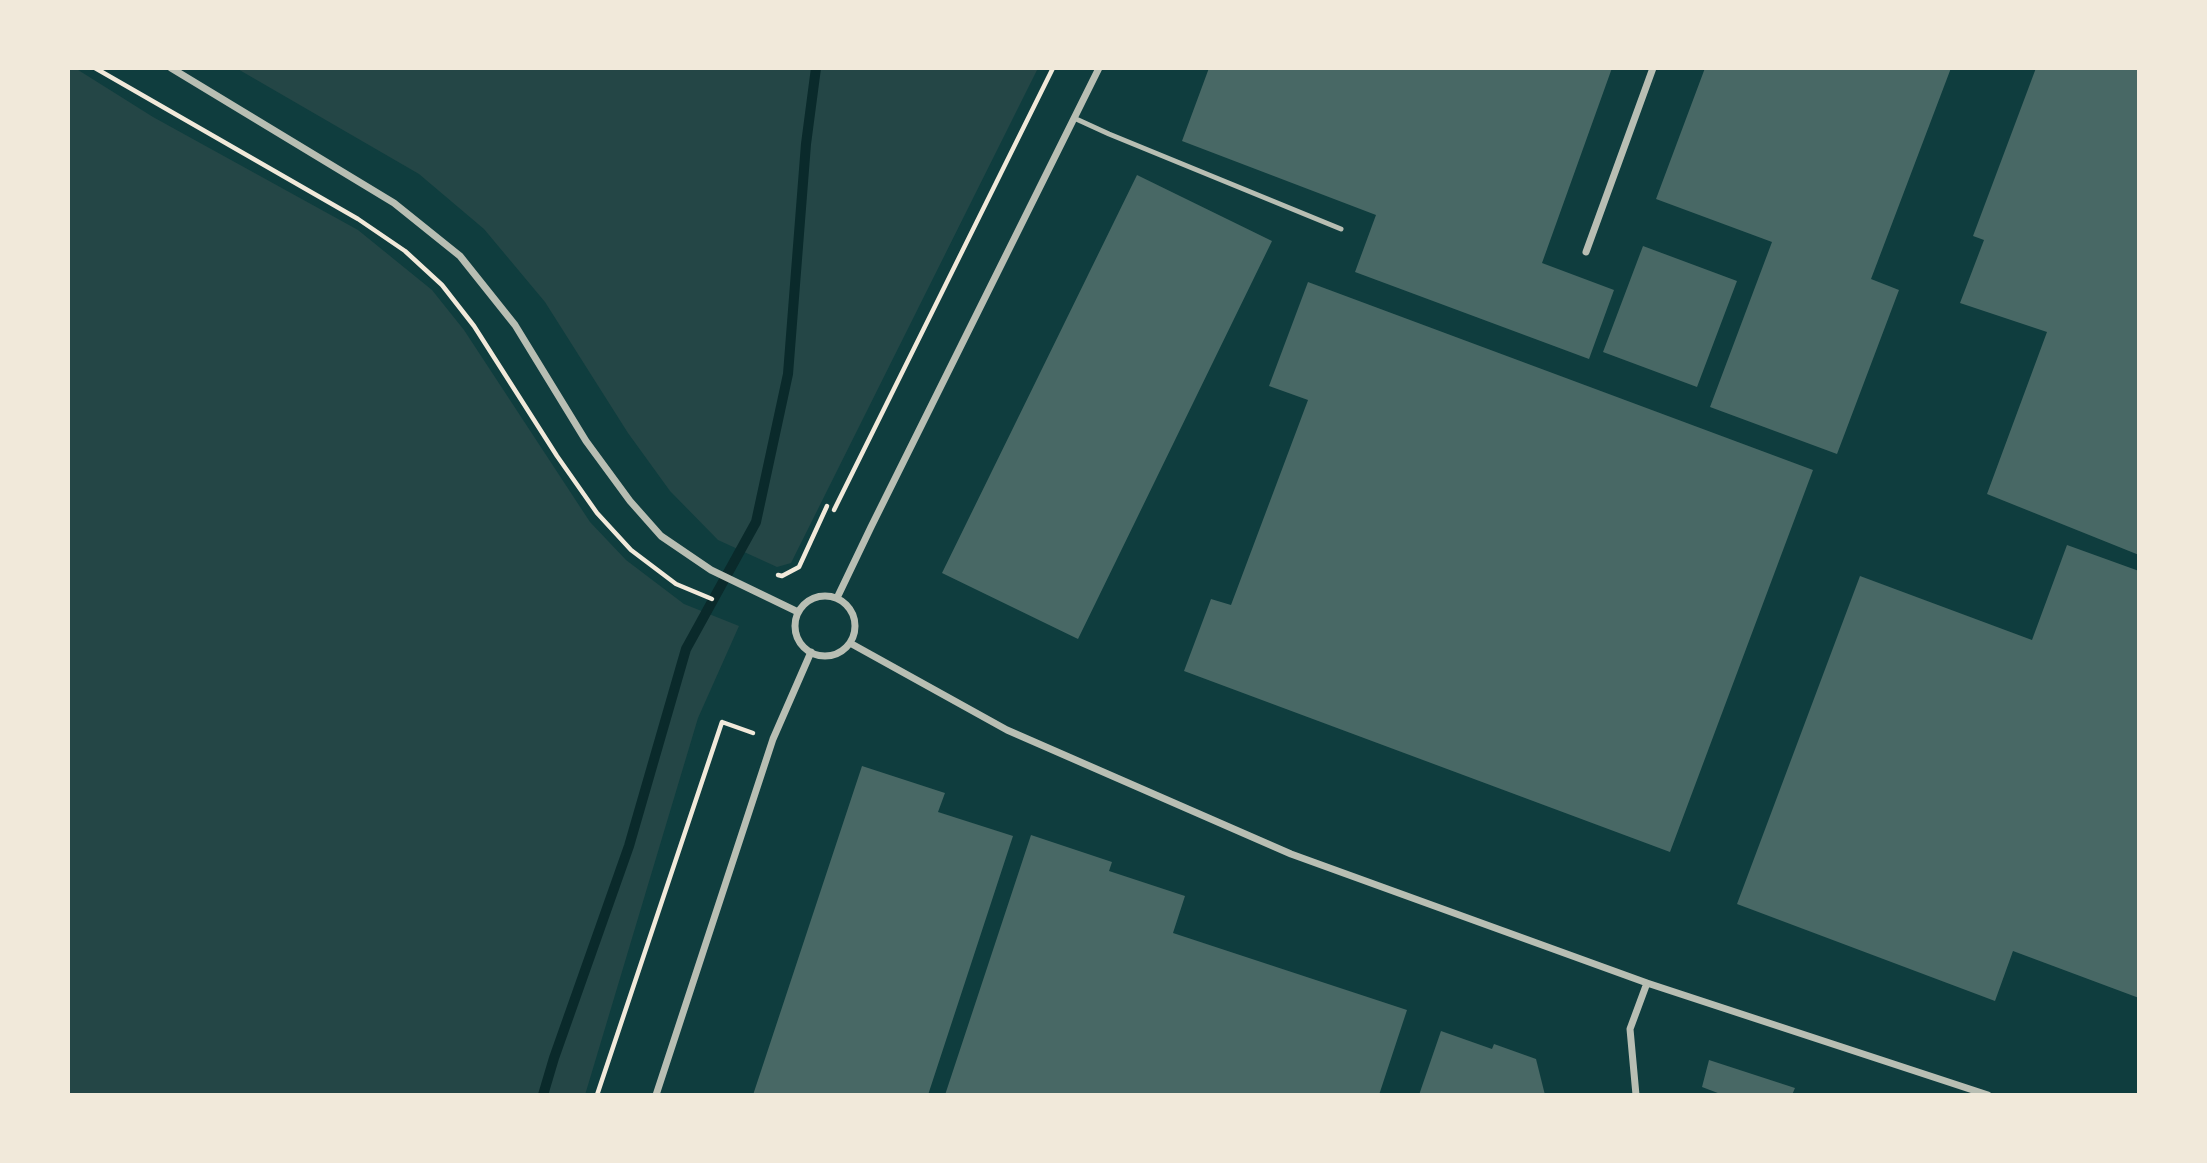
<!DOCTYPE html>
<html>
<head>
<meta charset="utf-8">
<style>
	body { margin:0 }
	#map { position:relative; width:2207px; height:1163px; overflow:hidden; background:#0f3d3e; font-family:"Varela Round",sans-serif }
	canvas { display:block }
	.frame { position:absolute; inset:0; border:70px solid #f1e9da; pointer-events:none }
</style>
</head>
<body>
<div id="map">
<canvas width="2207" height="1163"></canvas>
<div class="frame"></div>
</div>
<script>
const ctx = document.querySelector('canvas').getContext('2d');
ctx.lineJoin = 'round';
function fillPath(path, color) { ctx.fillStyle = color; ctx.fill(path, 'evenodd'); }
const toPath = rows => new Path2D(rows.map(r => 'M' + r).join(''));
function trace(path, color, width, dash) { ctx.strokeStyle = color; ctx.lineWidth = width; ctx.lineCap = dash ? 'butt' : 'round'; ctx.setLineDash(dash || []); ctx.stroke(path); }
const green = toPath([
	[68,68,75,68,153,117,358,230,432,290,464,330,590,522,626,560,684,604,739,626,698,718,585,1095,68,1095],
	[236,68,1038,68,791,563,777,567,718,540,670,491,628,433,545,302,484,229,419,174]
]);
const stream = toPath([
	[543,1095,554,1058,629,846,686,649,756,522,788,374,806,144,816,68]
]);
const building = toPath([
	[1209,68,1612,68,1542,263,1614,290,1589,359,1355,272,1376,215,1182,141],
	[1705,68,1951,68,1871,279,1899,290,1837,454,1710,407,1772,242,1656,199],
	[2036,68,2139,68,2139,555,1987,494,2047,332,1960,303,1984,240,1973,236],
	[1137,175,1272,241,1078,639,942,573],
	[1643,246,1737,281,1697,387,1603,352],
	[1308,282,1813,470,1670,852,1184,671,1211,599,1231,605,1308,400,1269,386],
	[2067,545,2139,571,2139,998,2013,951,1995,1001,1737,904,1860,576,2032,640],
	[862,766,945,793,938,812,1013,836,928,1095,753,1095],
	[1031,835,1112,862,1109,871,1185,896,1173,933,1407,1010,1379,1095,945,1095],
	[1441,1031,1492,1049,1494,1044,1536,1059,1545,1095,1419,1095],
	[1709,1060,1795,1088,1792,1095,1723,1095,1702,1087]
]);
const path = toPath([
	[95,68,358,219,405,251,442,285,474,326,557,456,597,513,631,550,676,584,712,599],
	[834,510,1053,68],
	[778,575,782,576,799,567,827,506],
	[597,1095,722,722,753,733]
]);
const service = toPath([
	[1074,118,1109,134,1341,229]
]);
const minor = toPath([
	[171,68,394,203,460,256,515,325,586,441,630,501,661,536,711,570,798,612],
	[1586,252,1653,68],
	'795 626a30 30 0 1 1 60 0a30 30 0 1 1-60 0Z',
	[837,598,871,527,1099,68],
	[850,643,1007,730,1291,854,1647,983,1988,1095],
	[656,1095,773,739,811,652],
	[1636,1095,1630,1029,1647,983]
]);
fillPath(green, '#244646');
trace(stream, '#0a2a2b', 10);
fillPath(building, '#486865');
trace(path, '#f1e9da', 4.5);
trace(service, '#b8beb3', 5);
trace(minor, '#b8beb3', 7);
</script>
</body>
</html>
